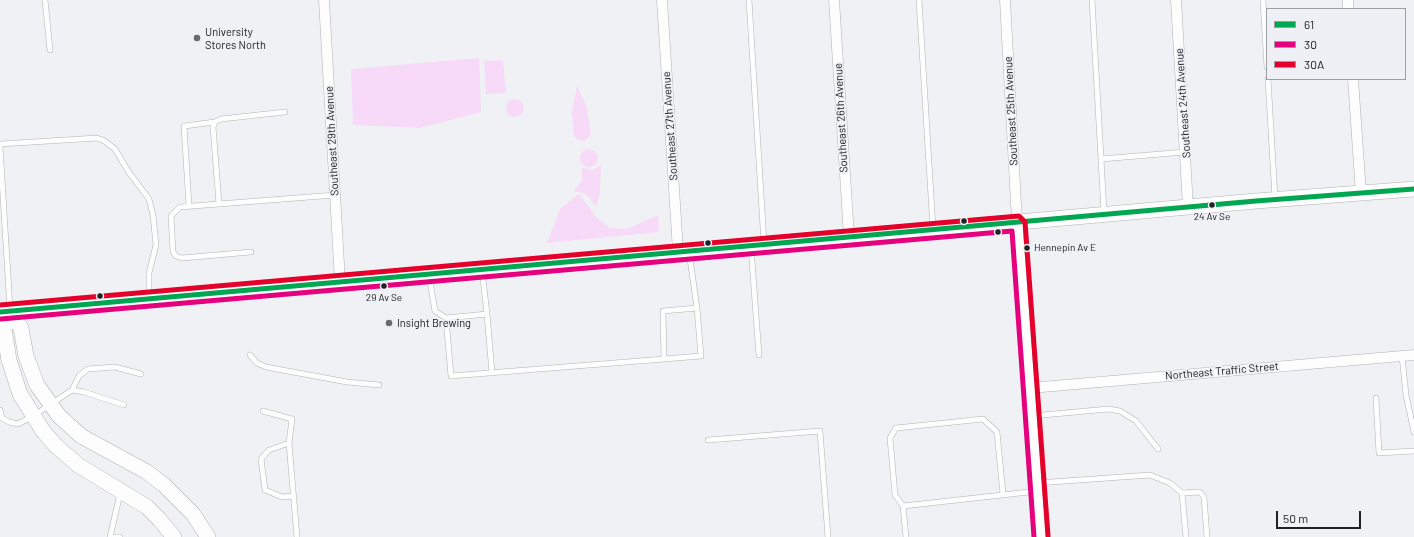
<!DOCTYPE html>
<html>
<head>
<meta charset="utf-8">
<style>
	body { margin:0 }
	#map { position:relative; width:1414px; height:537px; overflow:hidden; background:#f0f1f4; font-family:Barlow,sans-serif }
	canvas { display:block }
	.legend { position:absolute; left:1266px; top:8px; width:140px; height:72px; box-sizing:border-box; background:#eef0f6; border:1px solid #9c9ea2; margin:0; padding:5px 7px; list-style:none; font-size:12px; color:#212224 }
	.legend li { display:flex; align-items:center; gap:8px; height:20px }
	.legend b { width:20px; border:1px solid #9c9ea2 }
	.scale { position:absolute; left:1276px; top:511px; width:85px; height:18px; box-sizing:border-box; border:2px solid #212224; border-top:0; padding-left:5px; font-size:12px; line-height:14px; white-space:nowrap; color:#212224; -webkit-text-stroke:3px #eef0f6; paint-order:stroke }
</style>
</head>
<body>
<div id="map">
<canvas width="1414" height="537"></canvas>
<ul class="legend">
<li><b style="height:5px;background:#00a651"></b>61</li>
<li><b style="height:5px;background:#e5007d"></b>30</li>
<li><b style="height:5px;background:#e4002b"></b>30A</li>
</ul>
<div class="scale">50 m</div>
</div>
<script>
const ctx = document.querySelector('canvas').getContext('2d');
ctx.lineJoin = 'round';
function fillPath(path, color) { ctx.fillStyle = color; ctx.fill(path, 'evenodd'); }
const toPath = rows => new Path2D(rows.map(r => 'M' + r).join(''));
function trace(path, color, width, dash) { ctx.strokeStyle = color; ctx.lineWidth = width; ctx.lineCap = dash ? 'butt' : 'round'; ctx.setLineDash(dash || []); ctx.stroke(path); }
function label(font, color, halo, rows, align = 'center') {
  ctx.font = font + ' Barlow,sans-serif'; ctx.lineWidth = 3; ctx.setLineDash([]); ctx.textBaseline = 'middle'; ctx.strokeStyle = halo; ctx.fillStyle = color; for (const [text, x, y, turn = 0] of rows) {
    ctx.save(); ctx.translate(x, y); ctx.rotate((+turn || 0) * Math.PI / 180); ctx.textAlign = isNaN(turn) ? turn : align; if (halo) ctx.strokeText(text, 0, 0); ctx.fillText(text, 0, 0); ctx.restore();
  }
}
const green = toPath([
	[479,58,481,112,420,128,353,125,351,69],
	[503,60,506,93,486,94,484,61],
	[577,86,587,108,591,134,584,142,574,137,572,112],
	'506 108a9 9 0 1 1 18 0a9 9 0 1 1-18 0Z',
	'580 158a9 9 0 1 1 18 0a9 9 0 1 1-18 0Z',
	[601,165,600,193,596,206,588,196,583,193,574,191,582,180,582,168,592,170],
	[579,194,596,217,610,228,628,229,658,215,659,232,547,243,560,209]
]);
const lane = toPath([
	[45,0,50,50],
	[749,0,764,243],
	[919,0,933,229],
	[1092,0,1104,212],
	[1263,0,1267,67],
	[1268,79,1275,198],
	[0,144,97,138,103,140,115,149,128,171,149,199,153,215,156,245,149,273,149,297],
	[0,147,10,309],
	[1101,159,1185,152],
	[219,204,213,127,215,122,221,119,285,112],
	[189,206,184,126,215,122],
	[751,248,759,355],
	[251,252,182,258,176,256,173,252,171,216,180,207,335,195],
	[429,276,435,311,446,318,451,376,664,359,663,311,697,308,689,252],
	[487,314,492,373],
	[446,318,487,314,482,270],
	[250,355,257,363,266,367,347,382,379,385],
	[1402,356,1406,395,1414,432],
	[664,359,701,356,697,308],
	[72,390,79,376,88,369,115,367,141,374],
	[1376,398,1379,453,1414,451],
	[0,410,2,418,9,422,18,424,33,416,72,390,84,392,124,405],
	[263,411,292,419,289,443,297,537],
	[1032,416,1108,409,1120,411,1136,421,1158,449],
	[708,440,820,431,828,537],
	[289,443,269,450,261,459,265,490,282,497,293,496],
	[1037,483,1150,475,1170,483,1182,493,1186,537],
	[1182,493,1200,492,1204,497,1207,537],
	[903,506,895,495,890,438,896,428,983,419,997,432,1003,494],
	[110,537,120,494],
	[110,537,120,537],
	[906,537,903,506,1038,491]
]);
const street = toPath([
	[324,0,340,282],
	[662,0,678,251],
	[834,0,849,237],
	[1005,0,1016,204,1041,537],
	[1176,0,1188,207],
	[1348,0,1348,9],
	[1353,79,1361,194],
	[1030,388,1414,355]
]);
const secondary = toPath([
	[10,311,21,328,26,356,37,385,59,416,81,436,147,472,164,485,193,514,208,537],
	[10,311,4,330,9,360,20,394,43,431,56,446,78,465,147,507,159,519,174,537],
	[0,312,1256,201,1414,189]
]);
const bus1 = toPath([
	[0,312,1256,201,1414,189]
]);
const bus2 = toPath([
	[1,319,1012,231,1034,537]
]);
const bus3 = toPath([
	[0,305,1019,216,1025,222,1048,536]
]);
const markers = [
	[197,38,4,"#696a6d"],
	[1212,205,3.5,"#212224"],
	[964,221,3.5,"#212224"],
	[998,232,3.5,"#212224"],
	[708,243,3.5,"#212224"],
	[1027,248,3.5,"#212224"],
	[384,286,3.5,"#212224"],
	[100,296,3.5,"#212224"],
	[389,323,4,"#696a6d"]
];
const busNames = [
	["24 Av Se",1212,217],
	["Hennepin Av E",1034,248,"left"],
	["29 Av Se",384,298]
];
const poiNames = [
	["University",205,32],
	["Stores North",205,45],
	["Insight Brewing",397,323]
];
const streetNames = [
	["Southeast 24th Avenue",1183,103,-94],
	["Southeast 25th Avenue",1011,111,-93],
	["Southeast 26th Avenue",841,118,-93],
	["Southeast 27th Avenue",670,126,-94],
	["Southeast 29th Avenue",332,141,-93],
	["Northeast Traffic Street",1222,371,-5]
];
fillPath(green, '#f7d9f8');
trace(lane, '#b2b2b5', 6);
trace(street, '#b2b2b5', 11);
trace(secondary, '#b2b2b5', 16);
trace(lane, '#fdfdfd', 5);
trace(street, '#fdfdfd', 10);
trace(secondary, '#fdfdfd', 15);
trace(bus1, '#00a651', 5);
trace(bus2, '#e5007d', 5);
trace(bus3, '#e4002b', 5);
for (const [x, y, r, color] of markers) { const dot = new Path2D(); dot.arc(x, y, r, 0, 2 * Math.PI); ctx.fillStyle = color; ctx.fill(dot); trace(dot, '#eef0f6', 1.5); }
label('10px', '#212224', '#eef0f6', busNames);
label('11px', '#212224', '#eef0f6', poiNames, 'left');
label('11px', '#212224', '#eef0f6', streetNames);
</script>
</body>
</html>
